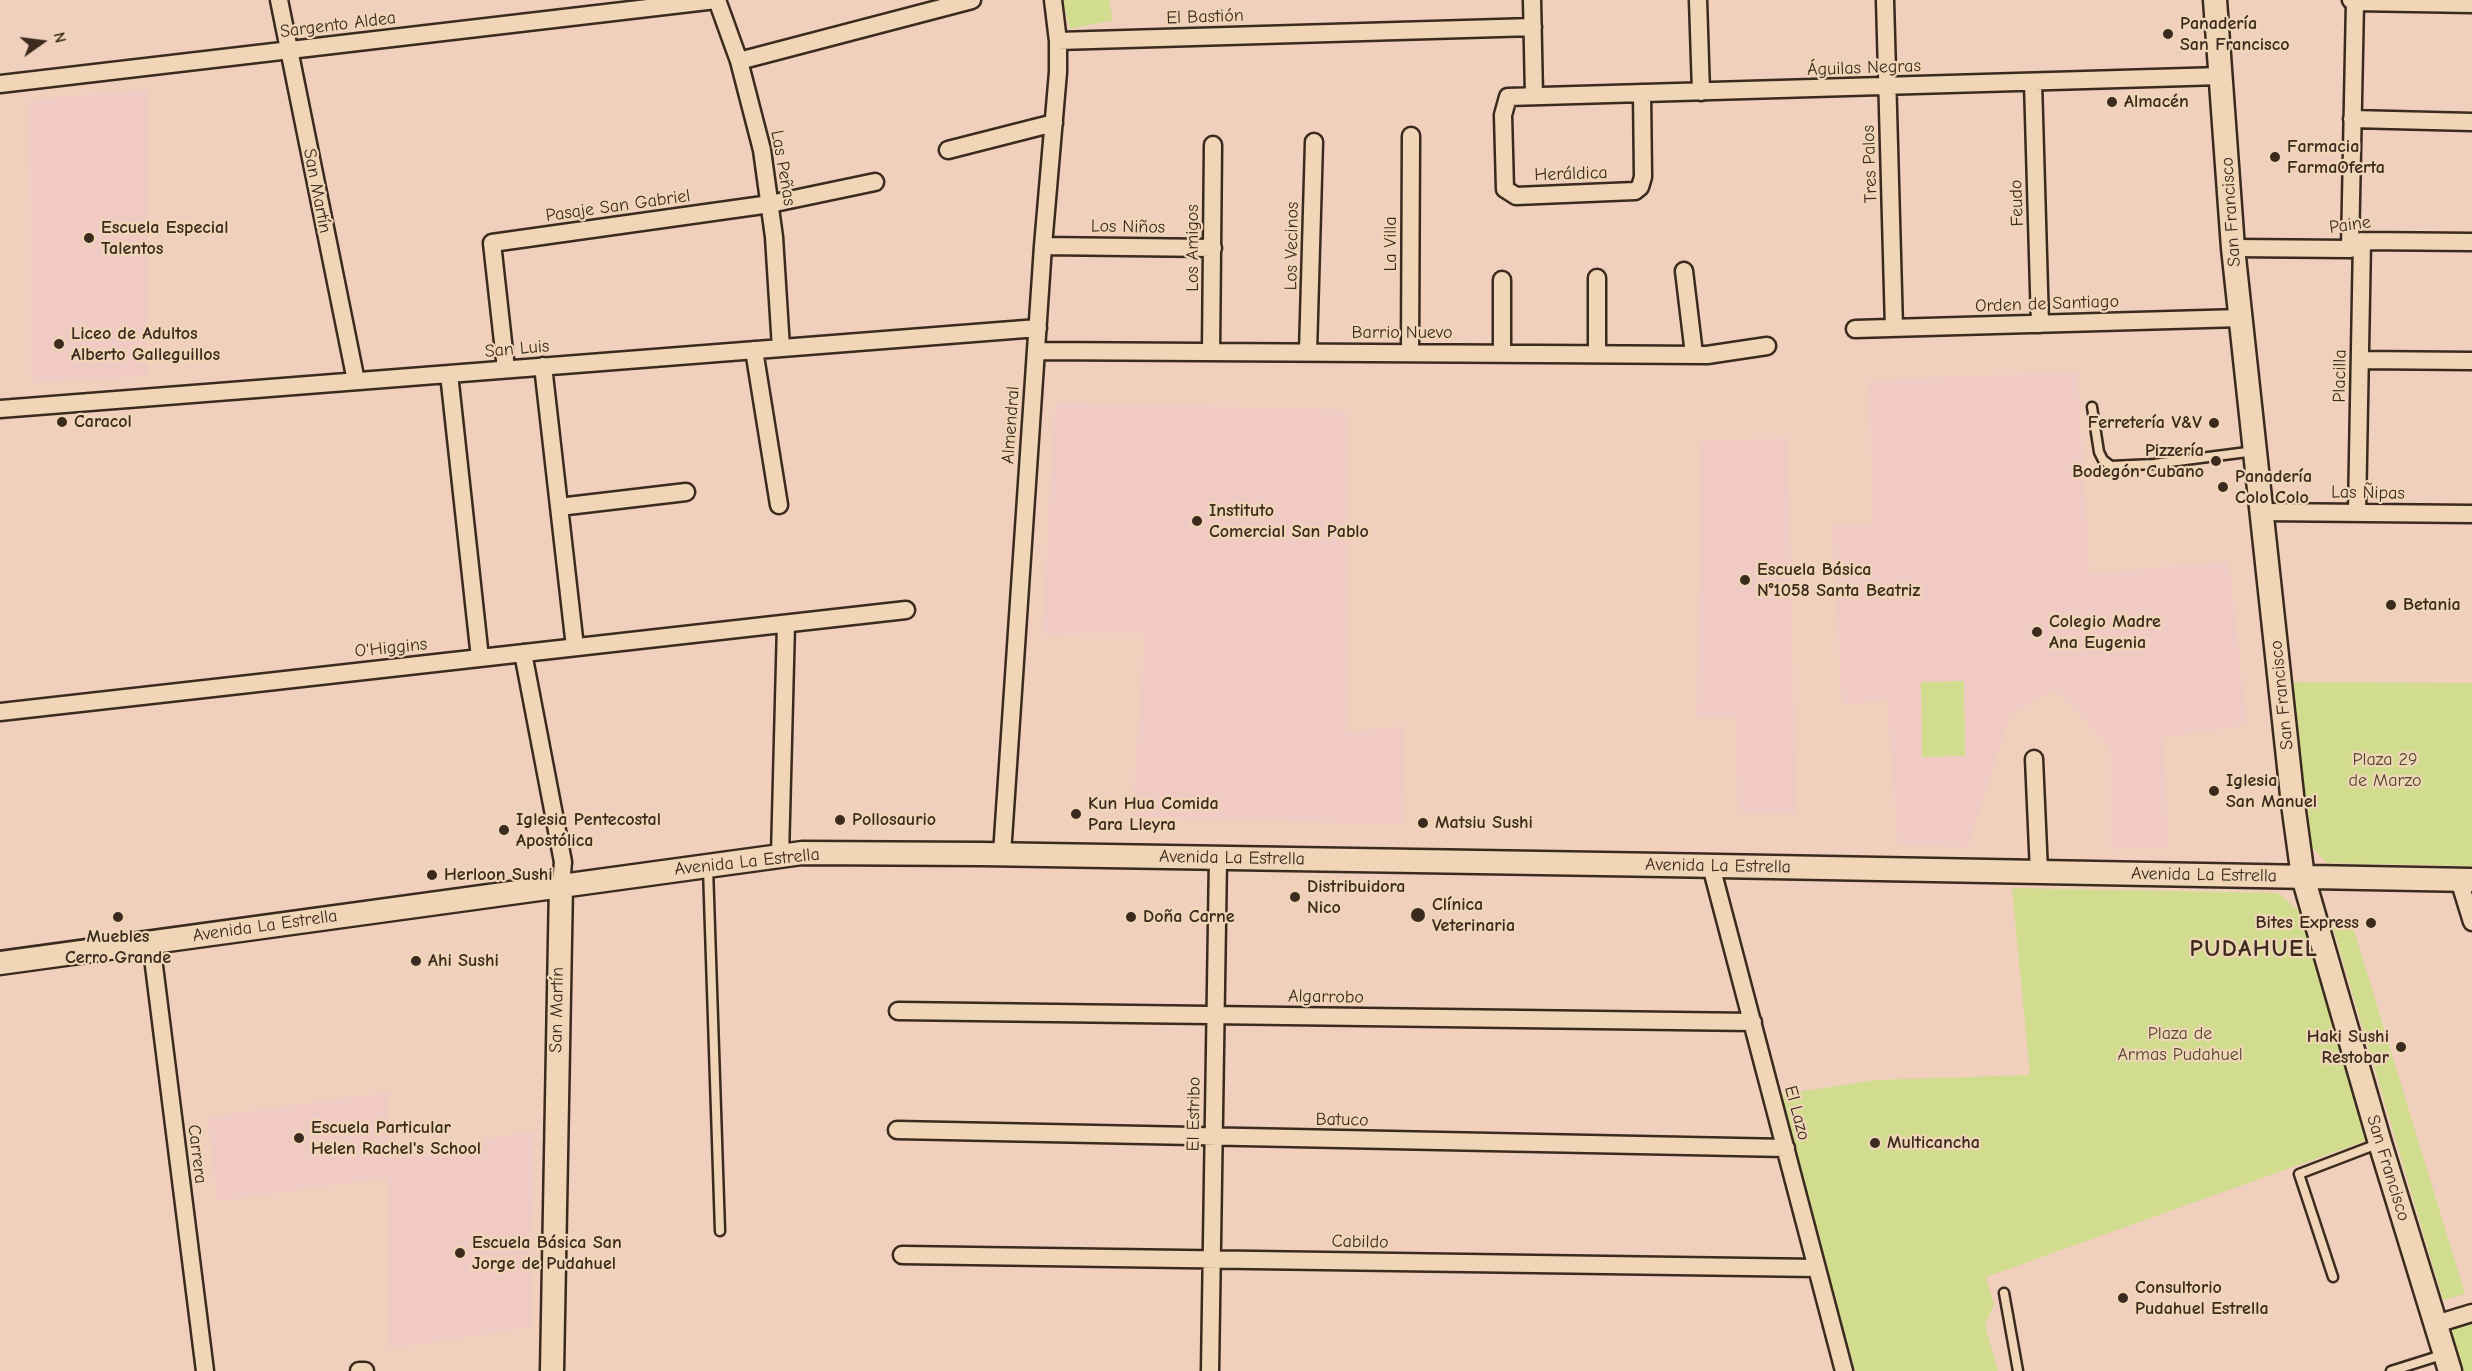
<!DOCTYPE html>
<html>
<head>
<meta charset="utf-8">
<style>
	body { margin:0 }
	#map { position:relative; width:2472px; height:1371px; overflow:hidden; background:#f0d0bd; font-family:"Comic Neue",sans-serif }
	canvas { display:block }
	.north { position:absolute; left:12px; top:12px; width:60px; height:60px; -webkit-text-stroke:4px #f0d5b7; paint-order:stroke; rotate:76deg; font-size:16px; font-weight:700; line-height:24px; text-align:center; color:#3b2a1e }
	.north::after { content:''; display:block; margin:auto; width:21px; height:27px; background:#3b2a1e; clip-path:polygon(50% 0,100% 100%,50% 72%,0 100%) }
</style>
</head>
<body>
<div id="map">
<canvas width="2472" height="1371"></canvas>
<div class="north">N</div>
</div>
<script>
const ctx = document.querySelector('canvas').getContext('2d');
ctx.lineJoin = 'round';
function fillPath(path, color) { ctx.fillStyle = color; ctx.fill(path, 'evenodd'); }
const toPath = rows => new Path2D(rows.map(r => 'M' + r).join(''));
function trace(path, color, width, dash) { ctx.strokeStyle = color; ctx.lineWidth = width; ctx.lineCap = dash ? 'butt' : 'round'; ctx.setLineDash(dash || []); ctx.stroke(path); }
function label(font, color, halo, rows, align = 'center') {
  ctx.font = font + ' "Comic Neue",sans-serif'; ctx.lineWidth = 4.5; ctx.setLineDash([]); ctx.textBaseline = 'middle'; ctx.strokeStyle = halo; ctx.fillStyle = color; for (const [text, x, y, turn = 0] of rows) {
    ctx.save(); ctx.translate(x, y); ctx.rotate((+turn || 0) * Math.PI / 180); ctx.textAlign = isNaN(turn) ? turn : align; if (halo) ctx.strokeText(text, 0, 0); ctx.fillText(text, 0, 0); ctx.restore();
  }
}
const built = toPath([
	[148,89,147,376,31,383,30,100],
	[2077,372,2090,574,2229,561,2247,725,2164,738,2168,848,2111,849,2111,748,2055,689,2010,715,1968,847,1898,845,1887,700,1842,705,1832,525,1873,525,1869,380],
	[1055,402,1346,410,1346,732,1404,726,1402,825,1132,816,1145,633,1042,634],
	[1788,438,1796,813,1738,814,1736,718,1697,718,1701,441],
	[389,1092,388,1159,534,1130,532,1327,388,1349,388,1178,217,1201,208,1117]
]);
const green = toPath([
	[1063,0,1109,0,1113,20,1070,29],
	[1964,681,1965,756,1922,757,1921,682],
	[2288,682,2472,683,2472,866,2327,863,2306,841],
	[2012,888,2278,893,2301,913,2368,1140,1986,1277,1994,1304,1985,1325,1998,1371,1855,1371,1779,1095,1876,1080,2030,1075],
	[2350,917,2465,1294,2443,1300,2331,921],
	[2472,1320,2472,1371,2457,1371,2443,1323]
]);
const lane = toPath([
	[2092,407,2099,452,2103,460,2111,466,2154,464,2255,451],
	[708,868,720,1231],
	[2333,1277,2299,1174,2380,1143],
	[2004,1293,2018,1371],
	[2391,1371,2445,1354]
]);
const street = toPath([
	[279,0,356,381],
	[717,0,739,61,762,150,774,237,781,348],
	[1532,0,1534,96],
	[1698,0,1701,92],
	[1885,0,1894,328],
	[2351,0,2355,2,2472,4],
	[1058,41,1533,27],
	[739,61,972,0],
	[2033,82,2040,324],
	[0,84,716,0],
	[1642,93,1643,177,1640,187,1635,191,1516,196,1505,189,1503,115,1508,97,2221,76],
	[2352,119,2472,122],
	[948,150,1054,123],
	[1043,246,1213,248],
	[2233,248,2350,249,2362,241,2472,242],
	[2350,249,2355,2],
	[1684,271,1694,354],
	[1502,280,1502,353],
	[1855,329,2241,318],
	[754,350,779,505],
	[1036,351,1707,355,1767,346],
	[1211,352,1213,145],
	[1308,352,1314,142],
	[1410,353,1411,136],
	[1597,354,1597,278],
	[2360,360,2472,361],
	[543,366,575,647],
	[506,369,492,243,770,204,875,182],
	[449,374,480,658],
	[0,409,1038,328],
	[559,507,686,492],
	[2263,512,2472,514],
	[2357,512,2362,241],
	[523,653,563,862,561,885],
	[0,712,906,610],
	[2034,759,2039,872],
	[1002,854,1043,246,1058,72,1058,41,1053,0],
	[780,855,786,624],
	[1711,866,1844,1371],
	[2459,880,2472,922],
	[151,942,205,1371],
	[898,1011,1753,1022],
	[897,1130,1786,1148],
	[902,1255,1817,1268],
	[2436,1324,2472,1313],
	[359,1371,365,1371],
	[1210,1371,1218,858]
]);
const secondary = toPath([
	[2215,0,2233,248,2293,804,2303,877,2380,1143,2450,1371],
	[0,963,802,853,982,854,1664,865,2472,880],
	[552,1371,561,885]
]);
const markers = [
	[2168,34,6,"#3b2a1e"],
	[2112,102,6,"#3b2a1e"],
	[2275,157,6,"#3b2a1e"],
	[89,238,6,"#3b2a1e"],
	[59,344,6,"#3b2a1e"],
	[62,422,6,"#3b2a1e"],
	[2214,423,6,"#3b2a1e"],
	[2216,461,6,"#3b2a1e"],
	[2223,487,6,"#3b2a1e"],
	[1197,521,6,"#3b2a1e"],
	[1745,580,6,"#3b2a1e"],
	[2391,605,6,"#3b2a1e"],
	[2037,632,6,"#3b2a1e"],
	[2214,791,6,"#3b2a1e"],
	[1076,814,6,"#3b2a1e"],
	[840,820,6,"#3b2a1e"],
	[1423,823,6,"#3b2a1e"],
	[504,830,6,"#3b2a1e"],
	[432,875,6,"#3b2a1e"],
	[1295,897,6,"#3b2a1e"],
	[1418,915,8,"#3b2a1e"],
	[118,917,6,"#3b2a1e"],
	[1131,917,6,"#3b2a1e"],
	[2371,923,6,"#3b2a1e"],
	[416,961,6,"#3b2a1e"],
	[2401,1047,6,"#3b2a1e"],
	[299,1138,6,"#3b2a1e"],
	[1875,1143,6,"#3b2a1e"],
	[460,1253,6,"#3b2a1e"],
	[2123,1298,6,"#3b2a1e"]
];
const streetNames = [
	["El Bastión",1205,17,-2],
	["Sargento Aldea",338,25,-7],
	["Águilas Negras",1864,68,-2],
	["Tres Palos",1870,164,-92],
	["Las Peñas",783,168,80],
	["Heráldica",1571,174,-2],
	["San Martín",317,191,79],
	["Feudo",2017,203,-92],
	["Pasaje San Gabriel",618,206,-8],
	["San Francisco",2231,212,-94],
	["Paine",2350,225,-8],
	["Los Niños",1128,227,1],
	["La Villa",1391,244,-90],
	["Los Vecinos",1292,246,-89],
	["Los Amigos",1193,248,-90],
	["Orden de Santiago",2047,304,-2],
	["Barrio Nuevo",1402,333],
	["San Luis",517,349,-5],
	["Placilla",2340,376,-89],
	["Almendral",1011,425,-86],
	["Las Ñipas",2368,493,1],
	["O'Higgins",391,648,-6],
	["San Francisco",2282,695,-96],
	["Avenida La Estrella",1232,858,1],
	["Avenida La Estrella",747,862,-6],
	["Avenida La Estrella",1718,866,1],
	["Avenida La Estrella",2204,875,1],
	["Avenida La Estrella",265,926,-8],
	["Algarrobo",1326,997,1],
	["San Martín",557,1010,-89],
	["El Lazo",1797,1113,75],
	["El Estribo",1194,1114,-89],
	["Batuco",1342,1120,1],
	["Carrera",197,1154,83],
	["San Francisco",2388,1168,73],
	["Cabildo",1360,1242,1]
];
const poiNames = [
	["Panadería",2180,24],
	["San Francisco",2180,45],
	["Almacén",2124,102],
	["Farmacia",2287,147],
	["FarmaOferta",2287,168],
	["Escuela Especial",101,228],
	["Talentos",101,249],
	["Liceo de Adultos",71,334],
	["Alberto Galleguillos",71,355],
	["Caracol",74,422],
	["Ferretería V&V",2202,423,"right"],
	["Pizzería",2204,451,"right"],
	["Bodegón Cubano",2204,472,"right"],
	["Panadería",2235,477],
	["Colo Colo",2235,498],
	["Instituto",1209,511],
	["Comercial San Pablo",1209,532],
	["Escuela Básica",1757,570],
	["N°1058 Santa Beatriz",1757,591],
	["Betania",2403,605],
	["Colegio Madre",2049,622],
	["Ana Eugenia",2049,643],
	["Iglesia",2226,781],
	["San Manuel",2226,802],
	["Kun Hua Comida",1088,804],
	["Para Lleyra",1088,825],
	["Iglesia Pentecostal",516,820],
	["Apostólica",516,841],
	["Pollosaurio",852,820],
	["Matsiu Sushi",1435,823],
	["Herloon Sushi",444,875],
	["Distribuidora",1307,887],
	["Nico",1307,908],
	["Clínica",1432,905],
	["Veterinaria",1432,926],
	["Doña Carne",1143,917],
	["Bites Express",2359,923,"right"],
	["Muebles",118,937,"center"],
	["Cerro Grande",118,958,"center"],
	["Ahi Sushi",428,961],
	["Haki Sushi",2389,1037,"right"],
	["Restobar",2389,1058,"right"],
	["Escuela Particular",311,1128],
	["Helen Rachel's School",311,1149],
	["Multicancha",1887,1143],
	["Escuela Básica San",472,1243],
	["Jorge de Pudahuel",472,1264],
	["Consultorio",2135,1288],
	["Pudahuel Estrella",2135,1309]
];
const parkNames = [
	["Plaza 29",2385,760],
	["de Marzo",2385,781],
	["Plaza de",2180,1034],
	["Armas Pudahuel",2180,1055]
];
const districtNames = [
	["PUDAHUEL",2254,949]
];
fillPath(built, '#f1cac4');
fillPath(green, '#d1dc8f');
trace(lane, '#3b2a1e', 13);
trace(street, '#3b2a1e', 21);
trace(secondary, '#3b2a1e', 27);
trace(lane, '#f0d5b7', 8);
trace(street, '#f0d5b7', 16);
trace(secondary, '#f0d5b7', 22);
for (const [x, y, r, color] of markers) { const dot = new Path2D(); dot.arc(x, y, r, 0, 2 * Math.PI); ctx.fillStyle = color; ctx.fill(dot); trace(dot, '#f0d5b7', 2); }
label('18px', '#3b2a1e', '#f0d5b7', streetNames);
label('bold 18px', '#3b2a1e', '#f0d5b7', poiNames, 'left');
label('18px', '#52452f', '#f0d5b7', parkNames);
ctx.letterSpacing = '1.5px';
label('bold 24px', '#3b2a1e', '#f0d5b7', districtNames);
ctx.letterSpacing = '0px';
</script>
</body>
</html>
